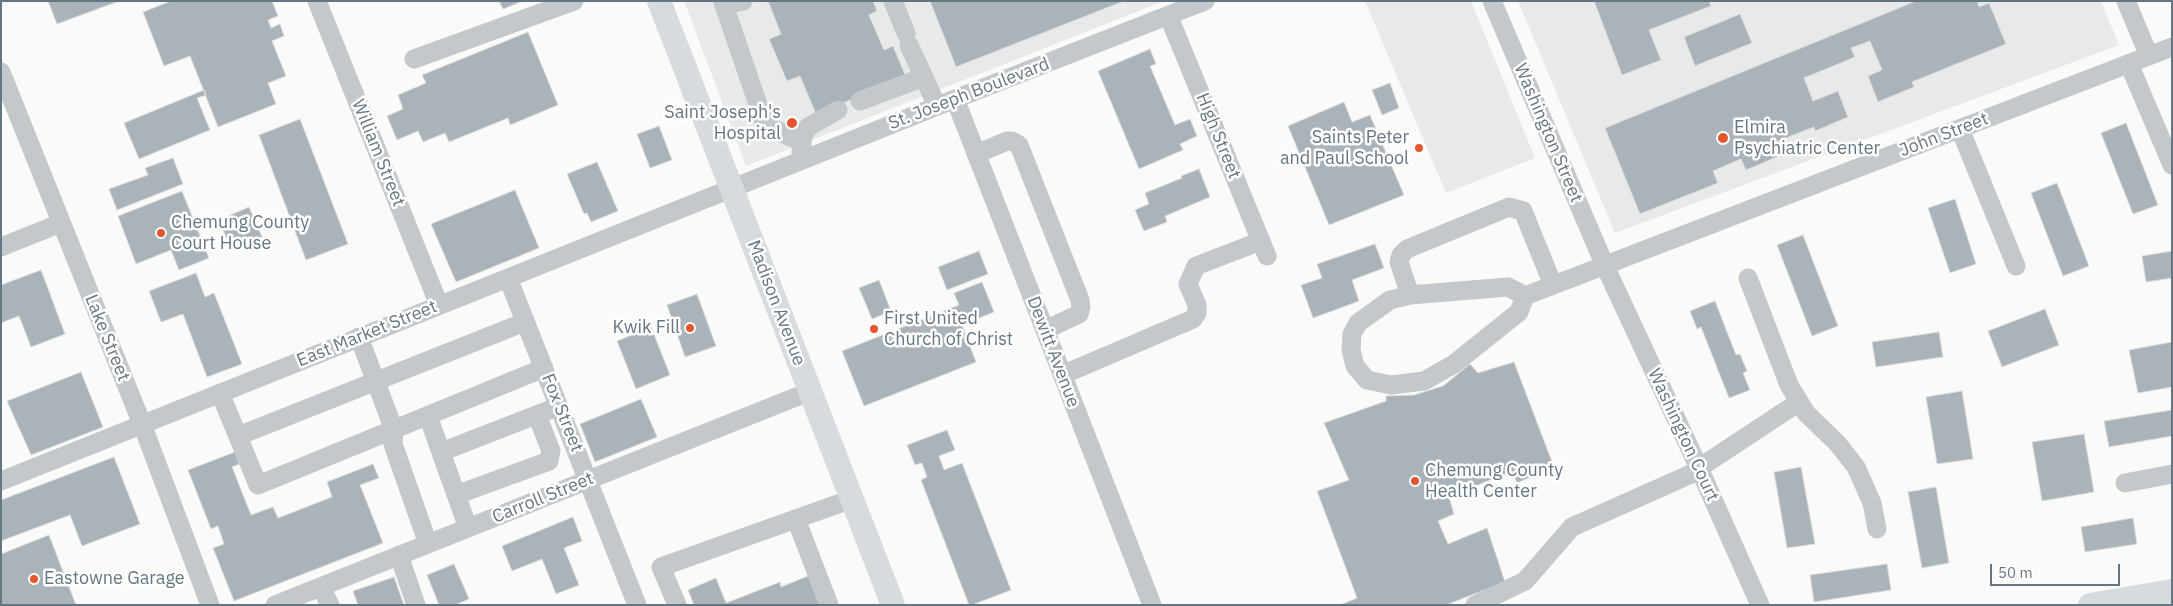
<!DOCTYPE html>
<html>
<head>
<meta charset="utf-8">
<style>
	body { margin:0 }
	#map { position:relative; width:2173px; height:606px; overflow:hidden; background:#fafaf8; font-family:"IBM Plex Sans",sans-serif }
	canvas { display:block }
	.frame { position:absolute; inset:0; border:2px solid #657683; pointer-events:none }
	.scale { position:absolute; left:1990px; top:564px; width:130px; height:22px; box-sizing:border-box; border:2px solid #657683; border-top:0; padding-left:6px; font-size:15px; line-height:18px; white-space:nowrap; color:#657683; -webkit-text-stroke:4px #fff; paint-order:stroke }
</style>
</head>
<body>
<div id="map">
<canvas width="2173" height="606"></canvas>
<div class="frame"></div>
<div class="scale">50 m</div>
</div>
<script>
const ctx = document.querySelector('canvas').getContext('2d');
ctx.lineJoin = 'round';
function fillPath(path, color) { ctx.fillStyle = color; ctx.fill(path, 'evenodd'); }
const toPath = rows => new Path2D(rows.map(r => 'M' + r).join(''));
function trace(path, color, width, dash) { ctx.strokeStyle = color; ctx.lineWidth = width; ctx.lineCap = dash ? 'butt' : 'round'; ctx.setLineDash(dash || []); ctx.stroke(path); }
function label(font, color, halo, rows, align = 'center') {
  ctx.font = font + ' "IBM Plex Sans",sans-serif'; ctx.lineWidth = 5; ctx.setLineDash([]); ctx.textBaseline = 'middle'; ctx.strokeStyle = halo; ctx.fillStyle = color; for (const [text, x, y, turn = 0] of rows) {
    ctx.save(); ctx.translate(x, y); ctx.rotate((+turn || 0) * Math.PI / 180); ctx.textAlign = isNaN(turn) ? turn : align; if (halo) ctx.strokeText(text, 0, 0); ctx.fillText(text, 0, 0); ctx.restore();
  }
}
const built = toPath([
	[684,1,1164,1,746,166],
	[1365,1,1471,1,1535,158,1446,193],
	[1518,1,2101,1,2119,45,1615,233]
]);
const building = toPath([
	[48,1,119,1,57,24,48,1],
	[171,1,272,1,278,16,268,20,271,28,280,24,284,36,272,41,286,76,268,83,276,104,218,127,190,56,164,66,143,12,171,1],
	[499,1,523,1,503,9,499,1],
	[768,1,873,1,877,11,869,15,884,50,893,46,906,77,816,114,800,76,787,81,769,39,781,34,768,1],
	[930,1,1124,1,956,67,930,1],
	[1594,1,1709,1,1711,6,1649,30,1661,60,1622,75,1594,1],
	[1916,1,1977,1,1979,7,1989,3,2006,44,1912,82,1914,87,1878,102,1868,76,1882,70,1870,41,1851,48,1855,57,1804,78,1813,101,1838,91,1848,117,1815,131,1814,127,1778,141,1784,154,1746,170,1741,159,1713,171,1718,183,1640,214,1605,128,1916,1],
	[1740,14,1752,43,1695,66,1684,37,1740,14],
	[528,32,558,105,510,125,508,118,449,142,445,133,423,142,418,131,397,140,387,116,403,109,398,95,426,83,422,75,528,32],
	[1150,49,1156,64,1150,66,1175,125,1190,119,1197,136,1180,144,1183,150,1139,169,1098,71,1150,49],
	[1390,83,1399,108,1382,115,1372,90,1390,83],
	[204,90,206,95,197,98,210,130,139,159,124,123,204,90],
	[1344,102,1352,122,1370,115,1404,195,1329,225,1288,126,1344,102],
	[300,119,348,244,306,260,259,135,300,119],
	[2126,123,2158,205,2133,214,2101,133,2126,123],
	[659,126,672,160,650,168,637,134,659,126],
	[173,158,183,184,117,210,109,189,148,175,145,168,173,158],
	[597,162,618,211,591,222,587,213,584,214,567,174,597,162],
	[1199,169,1210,197,1165,216,1167,222,1144,231,1135,210,1149,204,1145,193,1182,178,1181,176,1199,169],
	[2057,183,2089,266,2063,276,2031,193,2057,183],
	[515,190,539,248,456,282,431,224,515,190],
	[182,191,209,258,179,270,171,250,136,264,118,216,182,191],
	[1955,199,1976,264,1950,273,1928,208,1955,199],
	[249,207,262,237,231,250,219,220,249,207],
	[1803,235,1838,326,1812,336,1777,245,1803,235],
	[1375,244,1384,268,1352,280,1359,301,1313,318,1301,285,1322,278,1317,264,1375,244],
	[979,251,988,274,947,290,938,267,979,251],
	[2172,251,2172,278,2146,282,2142,256,2172,251],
	[41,270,65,334,31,347,19,316,1,323,1,285,41,270],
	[196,273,205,297,214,293,242,364,207,377,183,314,161,322,149,291,196,273],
	[879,280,891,311,872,319,859,288,879,280],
	[982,282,994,312,962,325,976,362,864,406,842,351,959,305,954,293,982,282],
	[697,294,716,346,685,357,667,305,697,294],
	[1715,301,1736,355,1740,354,1747,371,1743,373,1750,390,1729,398,1701,327,1697,329,1690,311,1715,301],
	[2045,309,2059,345,2002,367,1988,331,2045,309],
	[651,327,670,375,636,389,617,341,651,327],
	[1939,332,1943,357,1876,367,1872,342,1939,332],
	[2172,342,2172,387,2138,393,2129,350,2172,342],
	[1514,362,1554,467,1517,483,1512,471,1449,497,1454,514,1438,521,1448,544,1487,528,1505,582,1446,605,1340,605,1357,598,1317,491,1349,480,1324,423,1386,401,1386,396,1414,395,1443,386,1470,364,1478,373,1514,362],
	[81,372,103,427,31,455,7,401,81,372],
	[1962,391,1973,459,1937,464,1926,397,1962,391],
	[641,399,657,437,595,462,580,424,641,399],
	[2172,410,2172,436,2109,447,2104,421,2172,410],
	[947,430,955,450,939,456,944,470,962,463,1011,590,972,605,969,605,921,480,927,477,922,463,915,465,907,445,947,430],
	[2084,434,2094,492,2042,501,2032,442,2084,434],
	[235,452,239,464,232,467,251,515,273,507,278,518,332,497,327,482,373,464,379,478,360,485,383,543,234,601,213,548,224,544,218,526,211,529,188,470,235,452],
	[114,457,140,524,82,546,70,515,1,541,1,500,114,457],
	[1801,467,1815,544,1787,548,1774,472,1801,467],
	[1936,487,1949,563,1922,568,1908,492,1936,487],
	[573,517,582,541,564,548,579,585,556,594,542,559,512,571,502,546,573,517],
	[2133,518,2137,544,2085,552,2081,527,2133,518],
	[49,535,76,605,1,605,1,554,49,535],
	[454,564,469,599,455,605,439,605,427,575,454,564],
	[1887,564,1891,590,1814,602,1810,575,1887,564],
	[813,574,825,605,694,605,688,590,716,578,726,603,780,582,781,587,813,574],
	[394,577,404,605,358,605,353,591,394,577]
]);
const minor = toPath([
	[317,1,439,305],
	[723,1,729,4,743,1],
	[893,1,906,33],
	[1492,1,1605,266,1699,468,1760,605],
	[2126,1,2149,56],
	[723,2,765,125,802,142],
	[1169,17,1267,256],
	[909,45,937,106],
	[414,59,574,1],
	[2129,64,2172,165],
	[1,72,142,424,210,605],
	[955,99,1152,605],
	[860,101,924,77],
	[1960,129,2016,266],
	[801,152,803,136,808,127,838,110],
	[976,154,1007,141,1012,141,1019,145,1080,300,1081,307,1079,314,1045,330],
	[1,247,61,223],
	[508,278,637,605],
	[1748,278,1789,385,1806,413,1838,444,1856,467,1872,503,1877,529],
	[1410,295,1399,262,1401,255,1407,249,1509,207,1523,211,1553,285],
	[1525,296,1519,312,1454,364,1424,381,1391,385,1367,380,1355,366,1351,350,1352,334,1358,323,1390,300,1410,295,1508,287,1525,296,2172,47],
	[359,337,394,430,393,444,428,544],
	[1062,375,1193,319,1197,313,1197,305,1188,284,1196,266,1261,241],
	[220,393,258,485,544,368],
	[428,416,468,528],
	[238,436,525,322],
	[441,452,549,410],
	[1699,468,1799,402],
	[1,481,955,99,1205,1],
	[2125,483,2172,474],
	[456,495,549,461,551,451,537,415],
	[796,519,829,605],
	[399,555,416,605],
	[321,587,330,605],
	[275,605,811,391],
	[677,605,661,567,852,499],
	[1475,605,1525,581,1572,527,1700,470]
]);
const major = toPath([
	[659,1,893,605],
	[2090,605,2172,591]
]);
const markers = [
	[792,123,6,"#e4572e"],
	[1723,138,6,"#e4572e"],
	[1419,148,5,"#e4572e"],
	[161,233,5,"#e4572e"],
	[690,328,5,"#e4572e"],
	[874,329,5,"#e4572e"],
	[1415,481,5,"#e4572e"],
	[34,579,5,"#e4572e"]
];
const streetNames = [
	["St. Joseph Boulevard",969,94,-21],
	["Washington Street",1548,133,67],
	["John Street",1944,135,-21],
	["High Street",1218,136,68],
	["William Street",378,153,68],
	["Madison Avenue",776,303,69],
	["East Market Street",367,334,-22],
	["Lake Street",107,338,68],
	["Dewitt Avenue",1053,352,69],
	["Fox Street",562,413,68],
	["Washington Court",1683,435,65],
	["Carroll Street",543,498,-22]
];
const poiNames = [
	["Saint Joseph's",781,113,"right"],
	["Hospital",781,134,"right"],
	["Elmira",1734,128],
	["Psychiatric Center",1734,149],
	["Saints Peter",1409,138,"right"],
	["and Paul School",1409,159,"right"],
	["Chemung County",171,223],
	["Court House",171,244],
	["First United",884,319],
	["Church of Christ",884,340],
	["Kwik Fill",680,328,"right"],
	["Chemung County",1425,471],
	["Health Center",1425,492],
	["Eastowne Garage",44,579]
];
fillPath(built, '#e8e9e9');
fillPath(building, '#aab3b9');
trace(building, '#dcdcda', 1);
trace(minor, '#c3c8cc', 19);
trace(major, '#d6dbdf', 24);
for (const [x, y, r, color] of markers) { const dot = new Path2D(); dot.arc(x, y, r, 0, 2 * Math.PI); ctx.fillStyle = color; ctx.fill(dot); trace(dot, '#fff', 2); }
label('18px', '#657683', '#fff', streetNames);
label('18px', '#657683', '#fff', poiNames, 'left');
</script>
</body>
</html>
